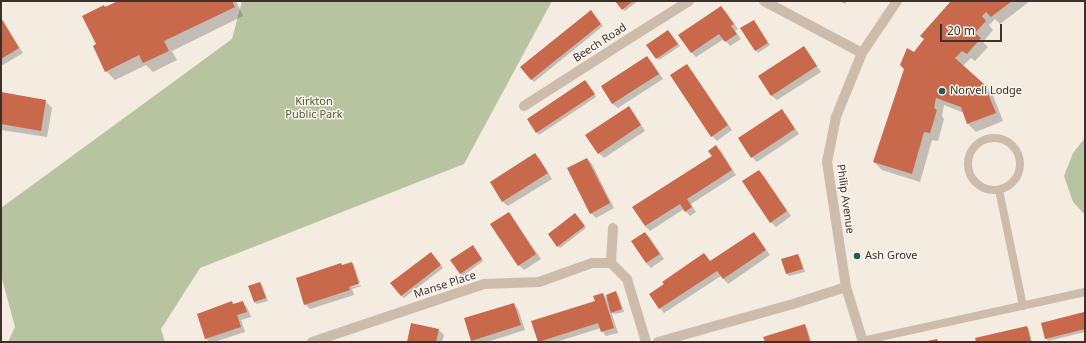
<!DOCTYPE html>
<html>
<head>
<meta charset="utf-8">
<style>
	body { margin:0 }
	#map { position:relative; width:1086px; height:343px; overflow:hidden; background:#f4ebe1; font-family:"Noto Sans",sans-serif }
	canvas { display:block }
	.frame { position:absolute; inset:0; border:2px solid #3b302b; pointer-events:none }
	.scale { position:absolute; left:940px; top:24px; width:62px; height:18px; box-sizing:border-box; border:2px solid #3b302b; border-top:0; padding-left:5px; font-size:12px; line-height:14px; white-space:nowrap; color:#3b302b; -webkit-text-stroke:3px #fbf5ee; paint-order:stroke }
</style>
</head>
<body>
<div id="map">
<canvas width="1086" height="343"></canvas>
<div class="frame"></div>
<div class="scale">20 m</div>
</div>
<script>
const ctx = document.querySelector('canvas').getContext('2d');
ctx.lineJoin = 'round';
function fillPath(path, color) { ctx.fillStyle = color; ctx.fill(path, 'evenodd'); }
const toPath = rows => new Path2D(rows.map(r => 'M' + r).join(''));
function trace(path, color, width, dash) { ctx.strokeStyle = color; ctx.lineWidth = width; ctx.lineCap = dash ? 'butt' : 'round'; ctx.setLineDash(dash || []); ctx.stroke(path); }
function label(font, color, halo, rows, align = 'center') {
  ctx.font = font + ' "Noto Sans",sans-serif'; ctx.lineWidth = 3; ctx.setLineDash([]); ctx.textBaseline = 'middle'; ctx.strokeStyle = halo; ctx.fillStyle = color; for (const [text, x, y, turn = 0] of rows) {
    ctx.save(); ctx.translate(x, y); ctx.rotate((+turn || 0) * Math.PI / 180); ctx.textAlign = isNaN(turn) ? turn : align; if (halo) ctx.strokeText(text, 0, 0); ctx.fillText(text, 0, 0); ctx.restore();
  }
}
const green = toPath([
	[242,1,552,1,464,164,200,268,161,329,165,342,8,342,15,327,1,275,1,208,232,39],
	[1085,138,1085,215,1073,202,1064,176,1073,153]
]);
const shadow = toPath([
	[120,1,236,1,243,16,172,51,177,60,153,72,146,65,115,80,106,71,98,45,104,6,106,8],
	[617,1,638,1,625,11],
	[839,1,847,1,845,4],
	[952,1,1030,1,1000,24,995,19,989,25,993,30,983,42,988,47,975,61,971,58,963,66,992,93,1003,121,976,132,968,124,964,113,944,105,942,116,944,119,938,141,932,140,920,182,882,170,874,162,914,54],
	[721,7,726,12,738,29,735,31,741,39,730,46,724,39,696,57,691,52],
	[593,14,603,26,534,82,522,67],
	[1,18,4,22,23,53,1,66],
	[756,24,770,45,758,53,756,50],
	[668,31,680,46,659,60,657,58],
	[803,48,808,52,821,72,777,100,772,96,760,77],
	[647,57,652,62,663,79,618,108,613,104,602,86],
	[686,65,691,70,732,130,717,141,712,136],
	[587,83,596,97,539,135,528,119],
	[1,93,45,101,52,108,47,137,1,130],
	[628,107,633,112,645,131,604,158,599,153],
	[781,110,786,115,799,134,757,162,752,157,739,139],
	[716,147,721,151,736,175,691,204,696,212,690,216,684,209,650,231,645,226,713,156],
	[535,154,540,159,552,179,508,206,503,202,491,182],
	[587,159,592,164,614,208,596,218,591,213],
	[759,171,764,176,791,216,776,227,771,222],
	[508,213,513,218,541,259,524,270,519,265],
	[577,217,586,228,560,248,558,246],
	[645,233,650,238,664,259,651,268,646,263],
	[753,233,758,238,770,255,728,284,721,276,664,313,660,308,704,254,711,262],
	[475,249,483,261,463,276,460,273],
	[433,255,443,268,404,298,401,296],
	[798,255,800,257,805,272,789,276,787,274,782,259],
	[352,263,354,265,360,283,351,285,351,287,361,285,361,286,352,289,354,295,310,309,305,304,342,266],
	[260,283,262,285,268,301,257,304,254,302],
	[616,293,618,295,624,312,614,314,611,311,618,333,606,336,602,331,601,328,556,342,540,342,539,341,596,301,603,294,608,300],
	[242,302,247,307,251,317,241,320,245,332,214,342,209,342,206,338,232,303,234,305],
	[514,304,518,309,525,330,487,342,474,342,472,340],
	[1084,313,1085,315,1085,332,1048,341,1046,338],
	[805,326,807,328,811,342,766,342],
	[1027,327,1029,329,1032,342,977,342],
	[439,330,444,335,442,342,408,342]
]);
const building = toPath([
	[118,1,232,1,235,7,164,41,169,51,143,63,139,55,105,72,93,46,96,44,82,16,104,5,105,7],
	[615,1,633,1,622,10],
	[951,1,1012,1,991,17,986,12,982,16,986,21,975,33,981,38,967,54,962,51,955,58,984,84,996,113,967,124,961,107,936,98,934,108,937,110,930,133,924,132,912,174,873,162,904,69,900,65,907,48,914,52,924,39,920,36],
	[721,6,734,24,731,26,737,34,725,42,719,34,691,53,678,35],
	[591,10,601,24,531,80,520,67],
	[1,18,19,48,1,59],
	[754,20,768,43,755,51,740,28],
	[668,30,678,44,656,59,646,45],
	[804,46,817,66,771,96,758,76],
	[647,56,659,74,612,104,601,86],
	[687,64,728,125,711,137,670,75],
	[585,80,595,94,536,133,527,119],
	[1,92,46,100,41,131,1,124],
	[629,106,641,125,598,154,585,135],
	[782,109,795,129,751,158,738,138],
	[716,145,732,170,687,199,692,207,685,212,680,204,645,226,632,207,712,156,708,151],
	[535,153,548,173,502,202,490,182],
	[587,158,610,203,590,214,567,168],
	[759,170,787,211,770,223,742,181],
	[509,212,536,254,518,266,490,224],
	[575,213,585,226,557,247,548,234],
	[645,232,660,254,646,263,631,241],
	[754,232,766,250,723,279,717,271,659,309,649,294,664,284,662,282,704,253,710,261],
	[473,245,482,259,460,274,450,260],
	[431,252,441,265,401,296,390,283],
	[798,254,803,269,786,274,781,259],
	[352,262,359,284,349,287,350,290,304,305,296,278,341,263,342,265],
	[260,282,266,298,254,302,248,286],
	[616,291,622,309,611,313,606,295],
	[603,293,614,328,601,332,598,323,538,342,531,321,595,301,593,296],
	[232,301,233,304,243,301,247,312,237,315,241,327,205,339,197,314],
	[514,303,521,325,471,341,464,318],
	[1084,312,1085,329,1045,339,1041,323],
	[411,323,439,329,436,342,407,342],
	[805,324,810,341,805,342,765,342,763,337],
	[1027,326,1031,342,976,342,975,338],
	[937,339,938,342,927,342,927,341]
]);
const service = toPath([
	'968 164a26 26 0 1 1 52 0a26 26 0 1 1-52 0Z',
	[999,190,1023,306],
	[862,341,1085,292]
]);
const minor = toPath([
	[764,1,862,53],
	[524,106,627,40,689,1],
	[611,263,613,228],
	[312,342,484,284,539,282,592,263,611,263,627,279,646,342],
	[658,342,793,304,846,287],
	[863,342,846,287,827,162,836,117,862,53,897,1]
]);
const markers = [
	[942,91,4,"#1f5a5e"],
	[857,256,4,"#1f5a5e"]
];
const streetNames = [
	["Beech Road",600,43,-33],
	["Philip Avenue",845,199,82],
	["Manse Place",445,285,-18]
];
const poiNames = [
	["Norvell Lodge",950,91],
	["Ash Grove",865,256]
];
const parkNames = [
	["Kirkton",314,102],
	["Public Park",314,115]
];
fillPath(green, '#b8c4a0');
fillPath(shadow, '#0003');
fillPath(building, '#c8694b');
trace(service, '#cdbbac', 8);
trace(minor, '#cdbbac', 10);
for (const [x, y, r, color] of markers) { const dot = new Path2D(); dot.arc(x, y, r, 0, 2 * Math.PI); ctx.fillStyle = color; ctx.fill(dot); trace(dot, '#fbf5ee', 1.5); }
label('11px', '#3b302b', '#fbf5ee', streetNames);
label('11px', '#3b302b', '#fbf5ee', poiNames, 'left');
label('11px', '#4a5a2e', '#fbf5ee', parkNames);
</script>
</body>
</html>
